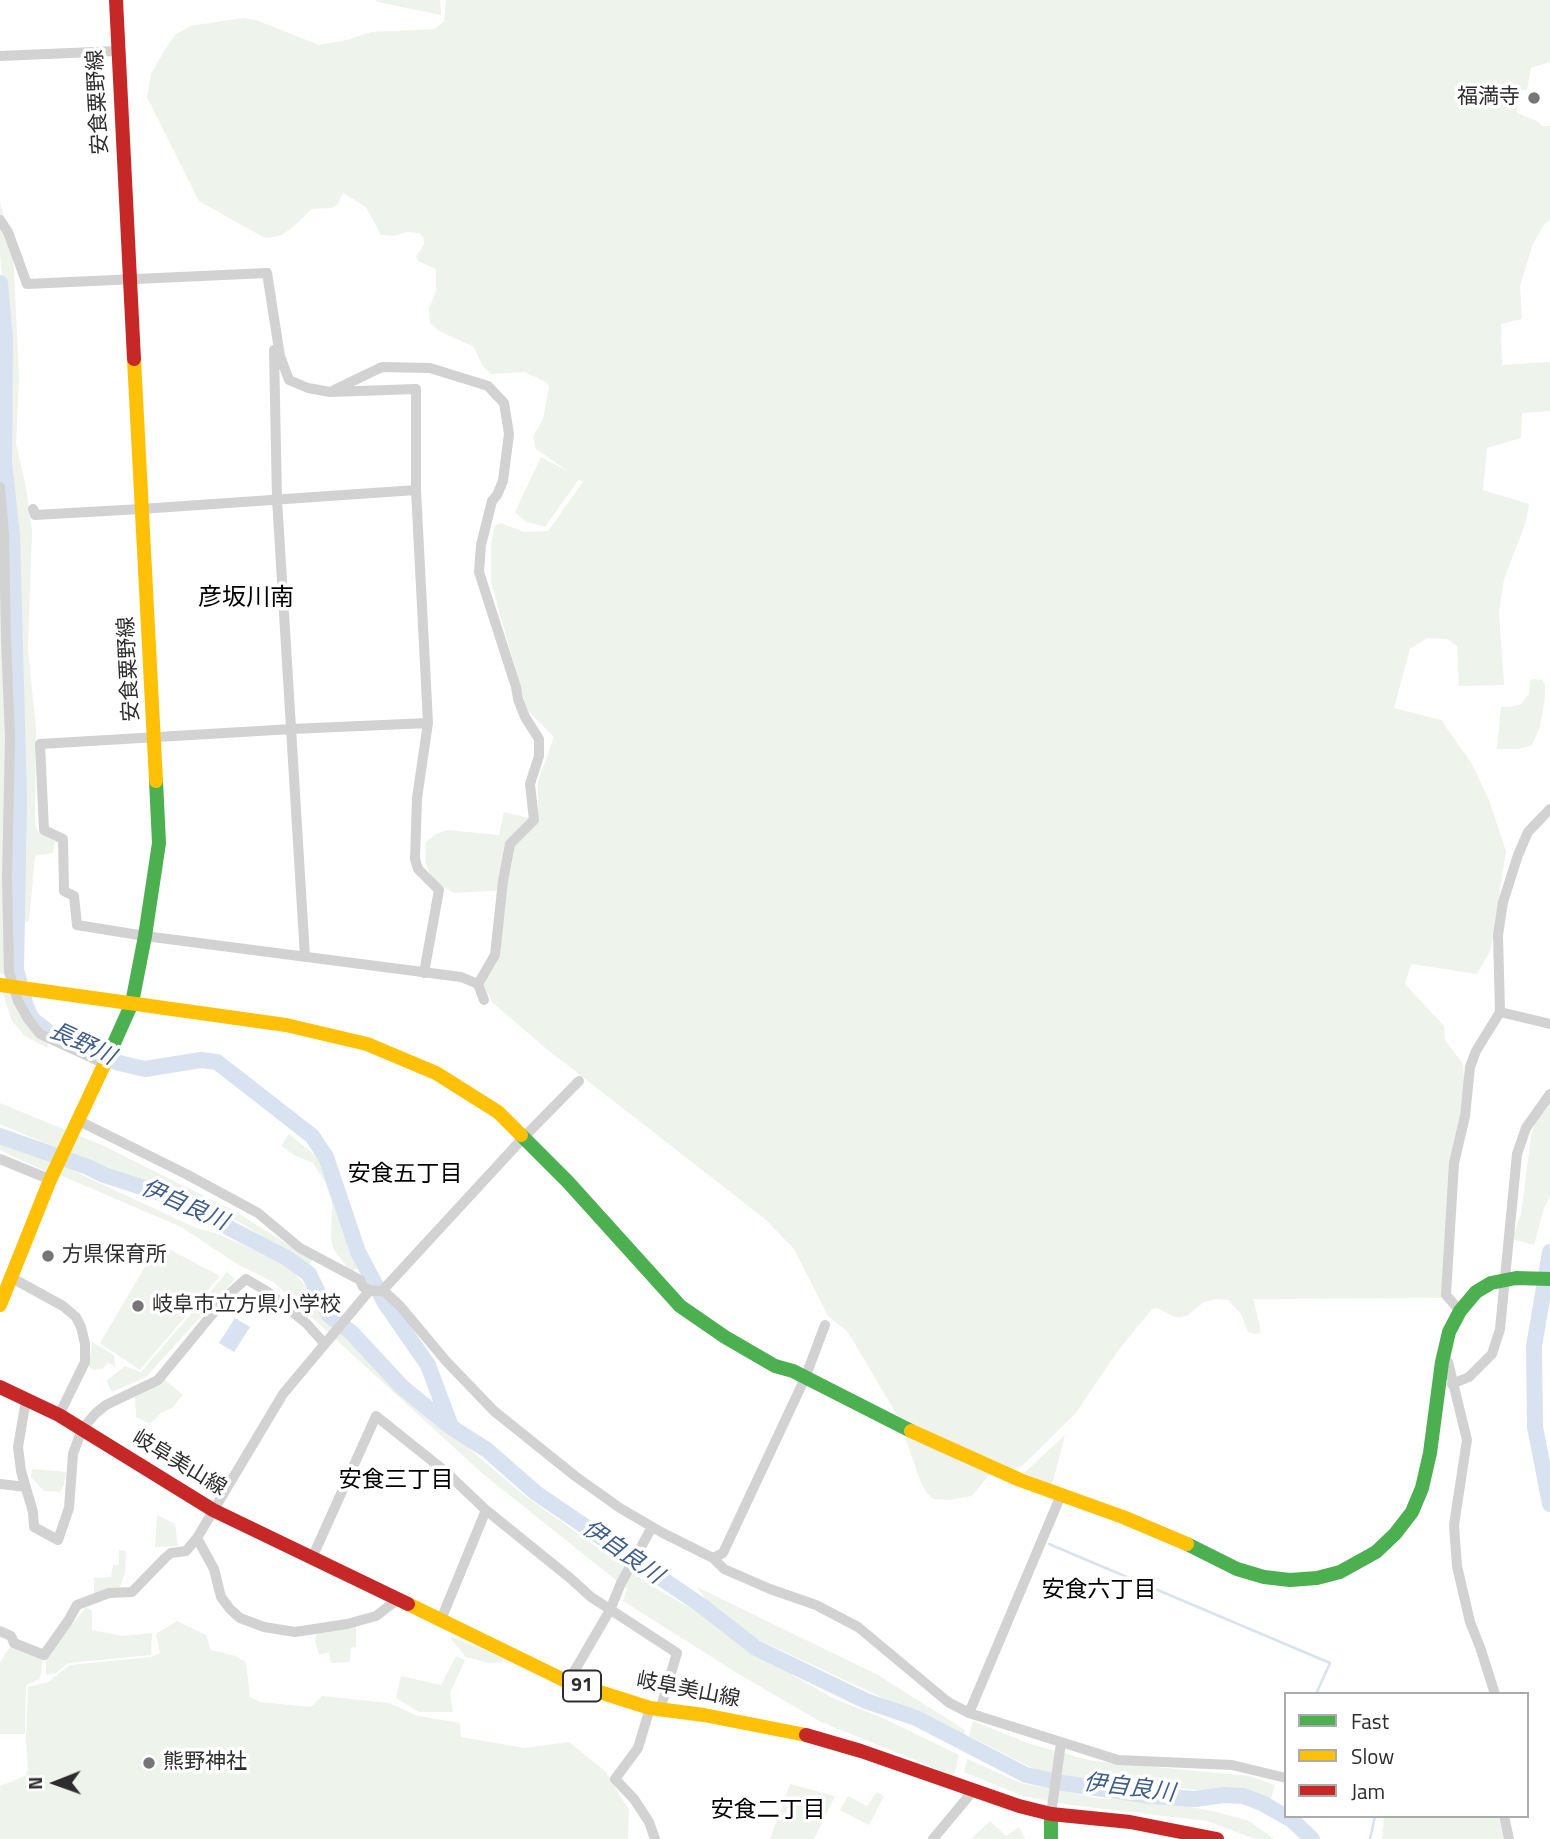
<!DOCTYPE html>
<html>
<head>
<meta charset="utf-8">
<style>
	body { margin:0 }
	#map { position:relative; width:1550px; height:1839px; overflow:hidden; background:#fff; font-family:"Titillium Web",sans-serif }
	canvas { display:block }
	.legend { position:absolute; left:1284px; top:1692px; width:245px; height:126px; box-sizing:border-box; background:#fff; border:2px solid #ababab; margin:0; padding:9px 12px; list-style:none; font-size:21px; color:#2d2d2d }
	.legend li { display:flex; align-items:center; gap:14px; height:35px }
	.legend b { width:35px; border:2px solid #ababab }
	.north { position:absolute; left:21px; top:1748px; width:70px; height:70px; -webkit-text-stroke:5px #fff; paint-order:stroke; rotate:269deg; font-size:19px; font-weight:700; line-height:28px; text-align:center; color:#2d2d2d }
	.north::after { content:''; display:block; margin:auto; width:24px; height:32px; background:#2d2d2d; clip-path:polygon(50% 0,100% 100%,50% 72%,0 100%) }
</style>
</head>
<body>
<div id="map">
<canvas width="1550" height="1839"></canvas>
<ul class="legend">
<li><b style="height:9px;background:#4caf50"></b>Fast</li>
<li><b style="height:9px;background:#ffc107"></b>Slow</li>
<li><b style="height:9px;background:#c62828"></b>Jam</li>
</ul>
<div class="north">N</div>
</div>
<script>
const ctx = document.querySelector('canvas').getContext('2d');
ctx.lineJoin = 'round';
function fillPath(path, color) { ctx.fillStyle = color; ctx.fill(path, 'evenodd'); }
const toPath = rows => new Path2D(rows.map(r => 'M' + r).join(''));
function trace(path, color, width, dash) { ctx.strokeStyle = color; ctx.lineWidth = width; ctx.lineCap = dash ? 'butt' : 'round'; ctx.setLineDash(dash || []); ctx.stroke(path); }
function label(font, color, halo, rows, align = 'center') {
  ctx.font = font + ' "Titillium Web","Noto Sans JP",sans-serif'; ctx.lineWidth = 7; ctx.setLineDash([]); ctx.textBaseline = 'middle'; ctx.strokeStyle = halo; ctx.fillStyle = color; for (const [text, x, y, turn = 0] of rows) {
    ctx.save(); ctx.translate(x, y); ctx.rotate((+turn || 0) * Math.PI / 180); ctx.textAlign = isNaN(turn) ? turn : align; if (halo) ctx.strokeText(text, 0, 0); ctx.fillText(text, 0, 0); ctx.restore();
  }
}
const green = toPath([
	[375,0,440,0,441,15,378,2],
	[446,0,1550,0,1550,62,1531,68,1527,90,1518,90,1517,113,1537,121,1542,126,1550,126,1550,220,1545,223,1533,244,1520,286,1522,319,1501,324,1502,365,1550,362,1550,411,1522,413,1521,438,1487,448,1483,490,1529,504,1526,522,1504,579,1499,612,1504,685,1459,686,1457,646,1447,639,1427,638,1410,649,1394,708,1441,720,1472,764,1489,800,1506,851,1491,949,1477,974,1411,964,1405,984,1444,1026,1445,1040,1463,1064,1465,1096,1441,1298,1253,1299,1260,1326,1260,1333,1254,1334,1248,1332,1241,1314,1228,1300,1216,1299,1204,1302,1188,1315,1181,1317,1175,1317,1157,1308,1152,1309,1120,1348,1075,1414,1022,1466,1006,1470,898,1417,848,1332,828,1316,794,1249,765,1219,543,1046,492,1002,483,984,498,934,505,890,454,893,434,882,425,862,426,842,436,834,447,830,499,835,504,812,538,820,538,781,554,737,527,710,491,582,491,544,495,526,501,523,524,532,548,531,583,482,579,479,545,527,525,521,515,512,541,457,569,472,536,449,533,437,543,419,549,387,546,382,524,372,491,374,482,365,474,347,439,331,430,323,429,309,436,291,436,269,418,261,416,256,424,245,424,239,420,233,407,232,394,236,381,235,366,207,343,193,337,205,331,208,312,209,293,227,282,235,269,238,263,237,199,201,147,97,151,74,164,51,175,35,190,26,243,18,256,20,319,45,347,40,371,32,434,29,444,22],
	[0,202,13,247,19,379,16,444,26,487,32,531,28,649,36,728,35,823,38,832,55,841,53,853,35,856,29,921,18,924,20,805,16,530,7,463,9,366,0,254],
	[0,534,5,723,6,976,0,973],
	[1533,679,1542,680,1545,685,1545,698,1540,727,1532,745,1519,749,1497,749,1501,707,1511,707,1521,704,1529,694,1530,681],
	[2,991,9,991,50,1041,47,1048,25,1036,12,1021],
	[1550,1099,1550,1196,1543,1211,1534,1245,1512,1239,1521,1214,1531,1137,1537,1116],
	[0,1103,102,1145,238,1213,312,1260,309,1267,246,1226,202,1203,97,1165,0,1124],
	[289,1134,317,1157,334,1187,349,1251,358,1268,351,1272,334,1250,331,1238,332,1202,325,1182,313,1163,294,1155,281,1146],
	[0,1142,50,1162,47,1172,0,1150],
	[63,1166,196,1228,218,1234,287,1264,316,1299,321,1311,333,1322,421,1407,521,1493,650,1585,706,1617,794,1676,835,1699,885,1719,959,1755,954,1776,819,1721,737,1673,623,1601,627,1589,483,1474,273,1282,237,1264,181,1227,60,1175],
	[163,1246,220,1276,140,1370,100,1343,153,1253,157,1256],
	[227,1272,235,1279,146,1377,112,1392,106,1381,125,1366,141,1372],
	[92,1342,114,1355,115,1367,108,1362,102,1369,94,1370,89,1367],
	[164,1379,183,1395,172,1408,161,1413,150,1424,136,1417,135,1397],
	[1065,1435,1052,1485,1024,1473],
	[905,1437,991,1472,972,1496,949,1500,933,1499,926,1492,920,1480],
	[32,1469,66,1472,64,1485,60,1492,44,1491,31,1477],
	[157,1515,175,1524,178,1546,155,1547],
	[119,1550,126,1551,125,1573,120,1587,112,1594,94,1599,94,1578,111,1577,113,1565,119,1565],
	[697,1587,878,1675,965,1730,964,1736,738,1630,709,1604],
	[86,1607,92,1611,92,1630,122,1636,152,1633,151,1655,68,1663,56,1673,46,1675,46,1658],
	[177,1621,206,1635,211,1650,233,1655,246,1662,250,1697,260,1702,311,1707,322,1696,389,1703,418,1716,460,1723,461,1737,524,1748,569,1742,605,1771,629,1810,628,1839,0,1839,0,1786,25,1776,28,1770,26,1741,28,1687,48,1682,70,1665,151,1657,160,1653,156,1634],
	[356,1625,356,1647,351,1648,350,1662,331,1663,329,1652,319,1655,315,1640,317,1633],
	[451,1636,503,1658,503,1662,489,1663,466,1657,451,1639],
	[11,1645,43,1657,40,1679,26,1685,25,1734,0,1734,0,1662],
	[456,1656,465,1660,450,1693,453,1712,419,1712,396,1698,401,1676,441,1685],
	[973,1721,1030,1744,1093,1761,1249,1776,1275,1785,1271,1799,1241,1791,1207,1791,1078,1778,1038,1771,969,1736],
	[967,1759,1021,1783,1097,1798,1170,1803,1217,1812,1249,1821,1274,1839,1255,1839,1207,1821,1070,1805,1023,1796,964,1772],
	[790,1784,835,1796,814,1839,770,1839],
	[877,1792,884,1796,869,1825,840,1810,848,1796,867,1806],
	[1384,1816,1498,1816,1504,1839,1382,1839],
	[990,1821,1006,1836,1019,1827,1025,1839,971,1839]
]);
const water = toPath([
	[235,1318,250,1327,234,1352,219,1343]
]);
const stream = toPath([
	[1049,1544,1330,1663,1316,1694],
	[1370,1839,1375,1816]
]);
const river = toPath([
	[0,283,5,340,4,462,12,535,19,799,16,970,26,1006,32,1019,56,1038,119,1063,145,1069,201,1060,217,1062,312,1136,326,1157,358,1252,385,1303,428,1365,450,1424],
	[0,1136,88,1167,104,1175,182,1200,231,1229,287,1258,309,1274,329,1315,352,1333,402,1387,451,1427,487,1450,536,1493,702,1606,756,1648,866,1701,916,1718,1026,1775,1062,1783,1151,1796,1195,1799,1224,1795,1243,1796,1262,1803,1292,1820,1312,1839],
	[1550,1252,1534,1346,1535,1427,1550,1504]
]);
const street = toPath([
	[0,56,117,51],
	[0,220,8,232,27,284,267,273,280,356,289,380,308,388,330,392,416,389,416,490,428,723,417,798,415,859,418,869,439,890,424,973],
	[274,350,277,499,305,957],
	[334,390,382,367,430,368,488,386,504,403,509,434,503,481,497,495,492,501,481,545,479,572,516,687,518,699,525,717,539,739,539,756,530,784,534,820,510,844,503,881,495,955,478,984],
	[0,487,4,534,6,640,10,737,7,879,9,972,18,1001,28,1019,40,1034,105,1064],
	[33,509,35,515,141,509,416,490],
	[428,723,292,729,40,744,44,830,63,839,64,891,74,896,77,925,145,936,461,977,478,984,484,1000],
	[1500,1012,1550,1024],
	[79,1121,186,1174,258,1213,300,1248,360,1280,363,1287,370,1290,385,1292,400,1306,446,1361,494,1411,575,1476,620,1508,661,1532,713,1558,724,1569,770,1589,816,1605,858,1627,948,1702,969,1713,1118,1760,1232,1765,1286,1778],
	[0,1159,44,1177],
	[12,1278,63,1306,76,1317,81,1327,85,1344,85,1362,59,1415],
	[382,1291,524,1137,579,1081],
	[1460,1311,1446,1295,1454,1163,1465,1116,1470,1067,1476,1051,1500,1012,1498,935,1503,902,1518,855,1528,832,1550,809],
	[1443,1356,1448,1362,1467,1440,1454,1525,1457,1566,1470,1622,1480,1647,1495,1694],
	[1452,1384,1469,1377,1492,1354,1500,1329,1517,1154,1526,1128,1550,1094],
	[26,1400,18,1447,21,1471,33,1512,34,1527,58,1540,69,1508,73,1454,82,1429,96,1413,106,1405,158,1380,228,1295,246,1279,268,1292,307,1324,324,1343],
	[0,1484,26,1487],
	[197,1538,214,1569,221,1597,230,1609,240,1618,264,1627,295,1632,347,1624,376,1616,397,1600],
	[312,1558,376,1416,446,1472,486,1510,570,1578,591,1597,677,1653,660,1710],
	[713,1558,723,1553,805,1378,825,1325],
	[440,1622,486,1510],
	[0,1631,11,1636,14,1643,44,1655,68,1621,77,1605,109,1593,132,1592,165,1558,171,1553,186,1551,197,1538,283,1394,370,1290],
	[568,1682,610,1610,621,1583,652,1527],
	[650,1708,638,1748,615,1779,634,1799,649,1822,655,1839],
	[969,1713,1061,1495],
	[1051,1814,1061,1743],
	[1504,1816,1509,1839],
	[933,1839,973,1791]
]);
const fast = toPath([
	[111,1050,132,1003,145,936,159,843,156,781],
	[521,1135,568,1182,680,1306,725,1337,775,1366,793,1371,911,1431],
	[1187,1544,1237,1569,1264,1577,1290,1580,1317,1578,1340,1572,1376,1552,1395,1534,1412,1512,1422,1488,1430,1453,1442,1362,1449,1332,1460,1311,1476,1292,1491,1283,1516,1278,1550,1279],
	[1051,1814,1051,1839]
]);
const slow = toPath([
	[134,359,156,781],
	[0,985,286,1025,367,1044,436,1073,498,1112,521,1135],
	[0,1305,50,1180,111,1050],
	[911,1431,1020,1480,1123,1517,1187,1544],
	[408,1604,568,1682,650,1708,704,1715,806,1735]
]);
const jam = toPath([
	[116,0,134,359],
	[0,1387,59,1415,213,1510,408,1604],
	[806,1735,861,1751,1019,1806,1051,1814,1130,1822,1217,1839]
]);
const markers = [
	[1534,98,7,"#767676"],
	[48,1256,7,"#767676"],
	[138,1306,7,"#767676"],
	[149,1763,7,"#767676"]
];
const shields = [
	[582,1686,38]
];
const shieldNames = [
	["91",582,1686]
];
const poiNames = [
	["福満寺",1520,98,"right"],
	["方県保育所",62,1256],
	["岐阜市立方県小学校",152,1306],
	["熊野神社",163,1763]
];
const streetNames = [
	["安食粟野線",99,102,-93],
	["安食粟野線",130,669,-93],
	["岐阜美山線",179,1464,31],
	["岐阜美山線",688,1691,11]
];
const waterNames = [
	["長野川",82,1045,25],
	["伊自良川",184,1206,24],
	["伊自良川",622,1553,35],
	["伊自良川",1129,1789,7]
];
const neighbourhoodNames = [
	["安食五丁目",405,1175],
	["安食三丁目",396,1481],
	["安食六丁目",1099,1591],
	["安食二丁目",768,1811]
];
const quarterNames = [
	["彦坂川南",246,599]
];
fillPath(green, '#eef3eb');
fillPath(water, '#d8e2f0');
trace(stream, '#d8e2f0', 2.5);
trace(river, '#d8e2f0', 16);
trace(street, '#d2d2d2', 10);
trace(fast, '#4caf50', 14);
trace(slow, '#ffc107', 14);
trace(jam, '#c62828', 14);
for (const [x, y, r, color] of markers) { const dot = new Path2D(); dot.arc(x, y, r, 0, 2 * Math.PI); ctx.fillStyle = color; ctx.fill(dot); trace(dot, '#fff', 2.5); }
for (const [x, y, w] of shields) { const box = new Path2D(); box.roundRect(x - w / 2, y - 15.5, w, 31, 5); ctx.fillStyle = '#fff'; ctx.fill(box); trace(box, '#2d2d2d', 2); }
label('bold 19px', '#2d2d2d', null, shieldNames);
label('21px', '#2d2d2d', '#fff', poiNames, 'left');
label('21px', '#2d2d2d', '#fff', streetNames);
label('italic 23px', '#3f5e8b', '#fff', waterNames);
label('23px', '#000', '#fff', neighbourhoodNames);
label('24px', '#000', '#fff', quarterNames);
</script>
</body>
</html>
